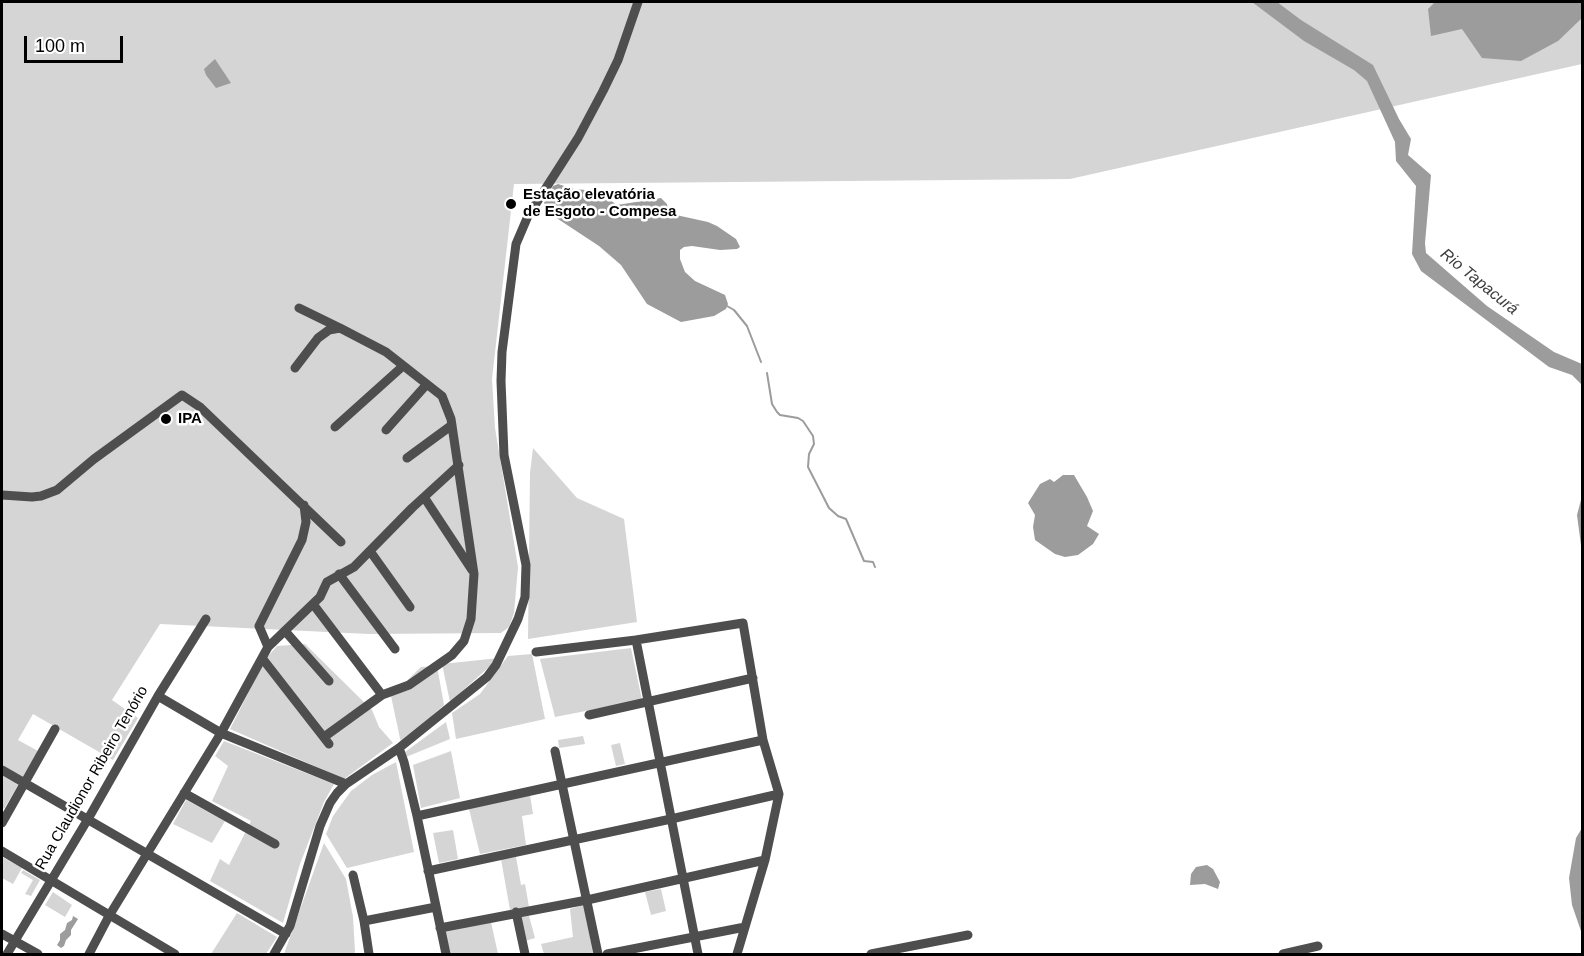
<!DOCTYPE html>
<html>
<head>
<meta charset="utf-8">
<style>
	body { margin:0 }
	#map { position:relative; width:1584px; height:956px; overflow:hidden; background:#fff; font-family:Helvetica,sans-serif }
	canvas { display:block }
	.frame { position:absolute; inset:0; border:3px solid #000; pointer-events:none }
	.scale { position:absolute; left:24px; top:36px; width:99px; height:27px; box-sizing:border-box; border:3px solid #000; border-top:0; padding-left:8px; font-size:18px; line-height:21px; white-space:nowrap; color:#000; -webkit-text-stroke:4px #fff; paint-order:stroke }
</style>
</head>
<body>
<div id="map">
<canvas width="1584" height="956"></canvas>
<div class="frame"></div>
<div class="scale">100 m</div>
</div>
<script>
const ctx = document.querySelector('canvas').getContext('2d');
ctx.lineJoin = 'round';
function fillPath(path, color) { ctx.fillStyle = color; ctx.fill(path, 'evenodd'); }
const toPath = rows => new Path2D(rows.map(r => 'M' + r).join(''));
function trace(path, color, width, dash) { ctx.strokeStyle = color; ctx.lineWidth = width; ctx.lineCap = dash ? 'butt' : 'round'; ctx.setLineDash(dash || []); ctx.stroke(path); }
function label(font, color, halo, rows, align = 'center') {
  ctx.font = font + ' Helvetica,sans-serif'; ctx.lineWidth = 5; ctx.setLineDash([]); ctx.textBaseline = 'middle'; ctx.strokeStyle = halo; ctx.fillStyle = color; for (const [text, x, y, turn = 0] of rows) {
    ctx.save(); ctx.translate(x, y); ctx.rotate((+turn || 0) * Math.PI / 180); ctx.textAlign = isNaN(turn) ? turn : align; if (halo) ctx.strokeText(text, 0, 0); ctx.fillText(text, 0, 0); ctx.restore();
  }
}
const green = toPath([
	[2,2,1582,2,1582,64,1070,179,514,184,492,379,495,428,518,567,514,613,509,627,501,633,369,634,160,624,112,700,138,718,113,760,33,714,18,740,38,751,4,809,2,807],
	[533,448,577,498,624,519,637,622,528,639,530,473],
	[305,644,372,710,379,727,393,743,344,779,230,729,265,660,277,646],
	[631,648,642,700,555,717,540,659],
	[532,654,545,719,456,739,452,713,480,694,508,656],
	[499,658,450,702,442,664],
	[437,666,444,705,401,743,391,696,421,667],
	[446,722,450,739,406,757,405,752],
	[583,736,585,744,559,748,558,740],
	[224,741,334,784,324,802,300,864,283,923,210,881,220,859,229,865,251,821,212,801,228,766,215,756],
	[620,743,625,764,616,766,611,745],
	[451,751,460,798,421,808,413,765],
	[396,762,414,852,347,868,326,834,333,816,351,791,372,775],
	[530,795,533,814,522,816,526,845,480,854,469,809],
	[186,800,225,821,212,843,173,824],
	[453,830,458,859,439,863,433,833],
	[324,843,346,879,353,917,355,952,354,954,284,954],
	[2,857,22,868,13,884,2,878],
	[516,857,521,885,525,884,529,907,510,910,501,859],
	[23,870,40,880,31,896,25,894,33,880,21,873],
	[661,889,666,911,651,915,645,892],
	[53,892,72,905,65,917,45,905],
	[584,905,593,953,544,954,541,944,573,937,570,909],
	[237,913,277,937,266,954,211,954],
	[529,916,535,938,525,941,520,917],
	[491,922,498,954,449,954,444,929]
]);
const water = toPath([
	[1252,2,1277,2,1301,20,1373,65,1399,119,1411,139,1408,155,1431,175,1425,243,1426,253,1487,306,1554,352,1582,364,1582,385,1572,375,1549,367,1421,271,1412,254,1416,186,1396,161,1395,142,1367,81,1354,70,1304,41],
	[1435,2,1582,2,1582,18,1558,41,1521,61,1482,58,1462,29,1431,36,1428,9],
	[215,59,231,83,216,88,206,75,204,69],
	[558,184,574,189,597,191,617,205,661,198,667,204,668,210,676,215,708,222,717,226,736,239,740,247,737,249,720,250,692,246,684,247,680,250,680,259,685,272,695,281,725,295,728,304,726,309,714,316,681,322,647,304,621,265,599,246,555,217,547,209,544,203,553,186],
	[1063,475,1074,475,1087,497,1093,511,1087,526,1099,534,1093,544,1078,555,1065,557,1055,554,1035,540,1033,527,1035,515,1028,503,1040,484,1050,479,1054,482],
	[1582,496,1582,553,1577,515],
	[1582,828,1582,934,1572,905,1569,878,1576,838],
	[1207,865,1213,869,1220,882,1218,889,1205,884,1190,885,1191,874,1196,867],
	[73,916,78,919,71,930,71,935,66,940,64,946,61,948,57,945,60,940,60,934,65,930,67,923,72,920]
]);
const stream = toPath([
	[727,306,734,310,747,326,761,362],
	[767,373,772,404,777,412,780,415,798,418,803,421,813,436,814,444,809,454,808,467,829,508,838,516,846,519,864,561,873,562,875,567]
]);
const minor = toPath([
	[299,308,340,328],
	[295,368,318,338,329,330,340,328,386,352,442,396,451,419,474,574,471,619,464,641,452,655,409,685,382,695],
	[335,427,403,366],
	[386,430,427,384],
	[407,458,452,425],
	[2,495,32,497,41,496,57,490,94,459,182,395,200,407,341,542],
	[424,497,472,570],
	[370,551,410,607],
	[339,574,395,649],
	[313,604,382,695,324,737],
	[285,631,329,681],
	[636,640,698,954],
	[268,647,320,597,327,582,354,567,412,508,459,465],
	[536,652,636,640,743,623,763,740,779,794,765,860,737,954],
	[262,658,329,744],
	[158,696,221,733,346,784],
	[589,715,753,678],
	[399,748,404,762,417,816,446,954],
	[555,751,598,954],
	[2,770,286,934],
	[184,793,275,844],
	[417,816,763,740],
	[2,823,55,729],
	[2,851,175,954],
	[428,871,671,819,779,794],
	[353,875,364,921,369,954],
	[516,912,525,954],
	[364,921,436,907],
	[440,928,587,900,765,860],
	[2,934,38,954],
	[7,954,88,819,158,696,206,619],
	[89,954,109,916,221,733,268,647,259,626,302,540,306,522,304,505],
	[274,954,290,926,320,826,330,803,337,793,346,784,399,748,487,677,496,665,518,619,525,597,526,565,504,455,501,381,502,352,516,244,528,216,578,138,603,91,618,60,638,2],
	[607,954,745,927],
	[871,954,968,935],
	[1283,954,1318,946]
]);
const markers = [
	[511,204,6,"#000"],
	[166,419,6,"#000"]
];
const poiNames = [
	["Estação elevatória",523,195],
	["de Esgoto - Compesa",523,212],
	["IPA",178,419]
];
const streetNames = [
	["Rua Claudionor Ribeiro Tenório",92,778,-60]
];
const waterNames = [
	["Rio Tapacurá",1479,282,39]
];
fillPath(green, '#d5d5d5');
fillPath(water, '#9c9c9c');
trace(stream, '#9c9c9c', 2);
trace(minor, '#4e4e4e', 9);
for (const [x, y, r, color] of markers) { const dot = new Path2D(); dot.arc(x, y, r, 0, 2 * Math.PI); ctx.fillStyle = color; ctx.fill(dot); trace(dot, '#fff', 2); }
label('bold 15px', '#000', '#fff', poiNames, 'left');
label('15px', '#000', '#fff', streetNames);
label('italic 16px', '#3d3d3d', '#fff', waterNames);
</script>
</body>
</html>
